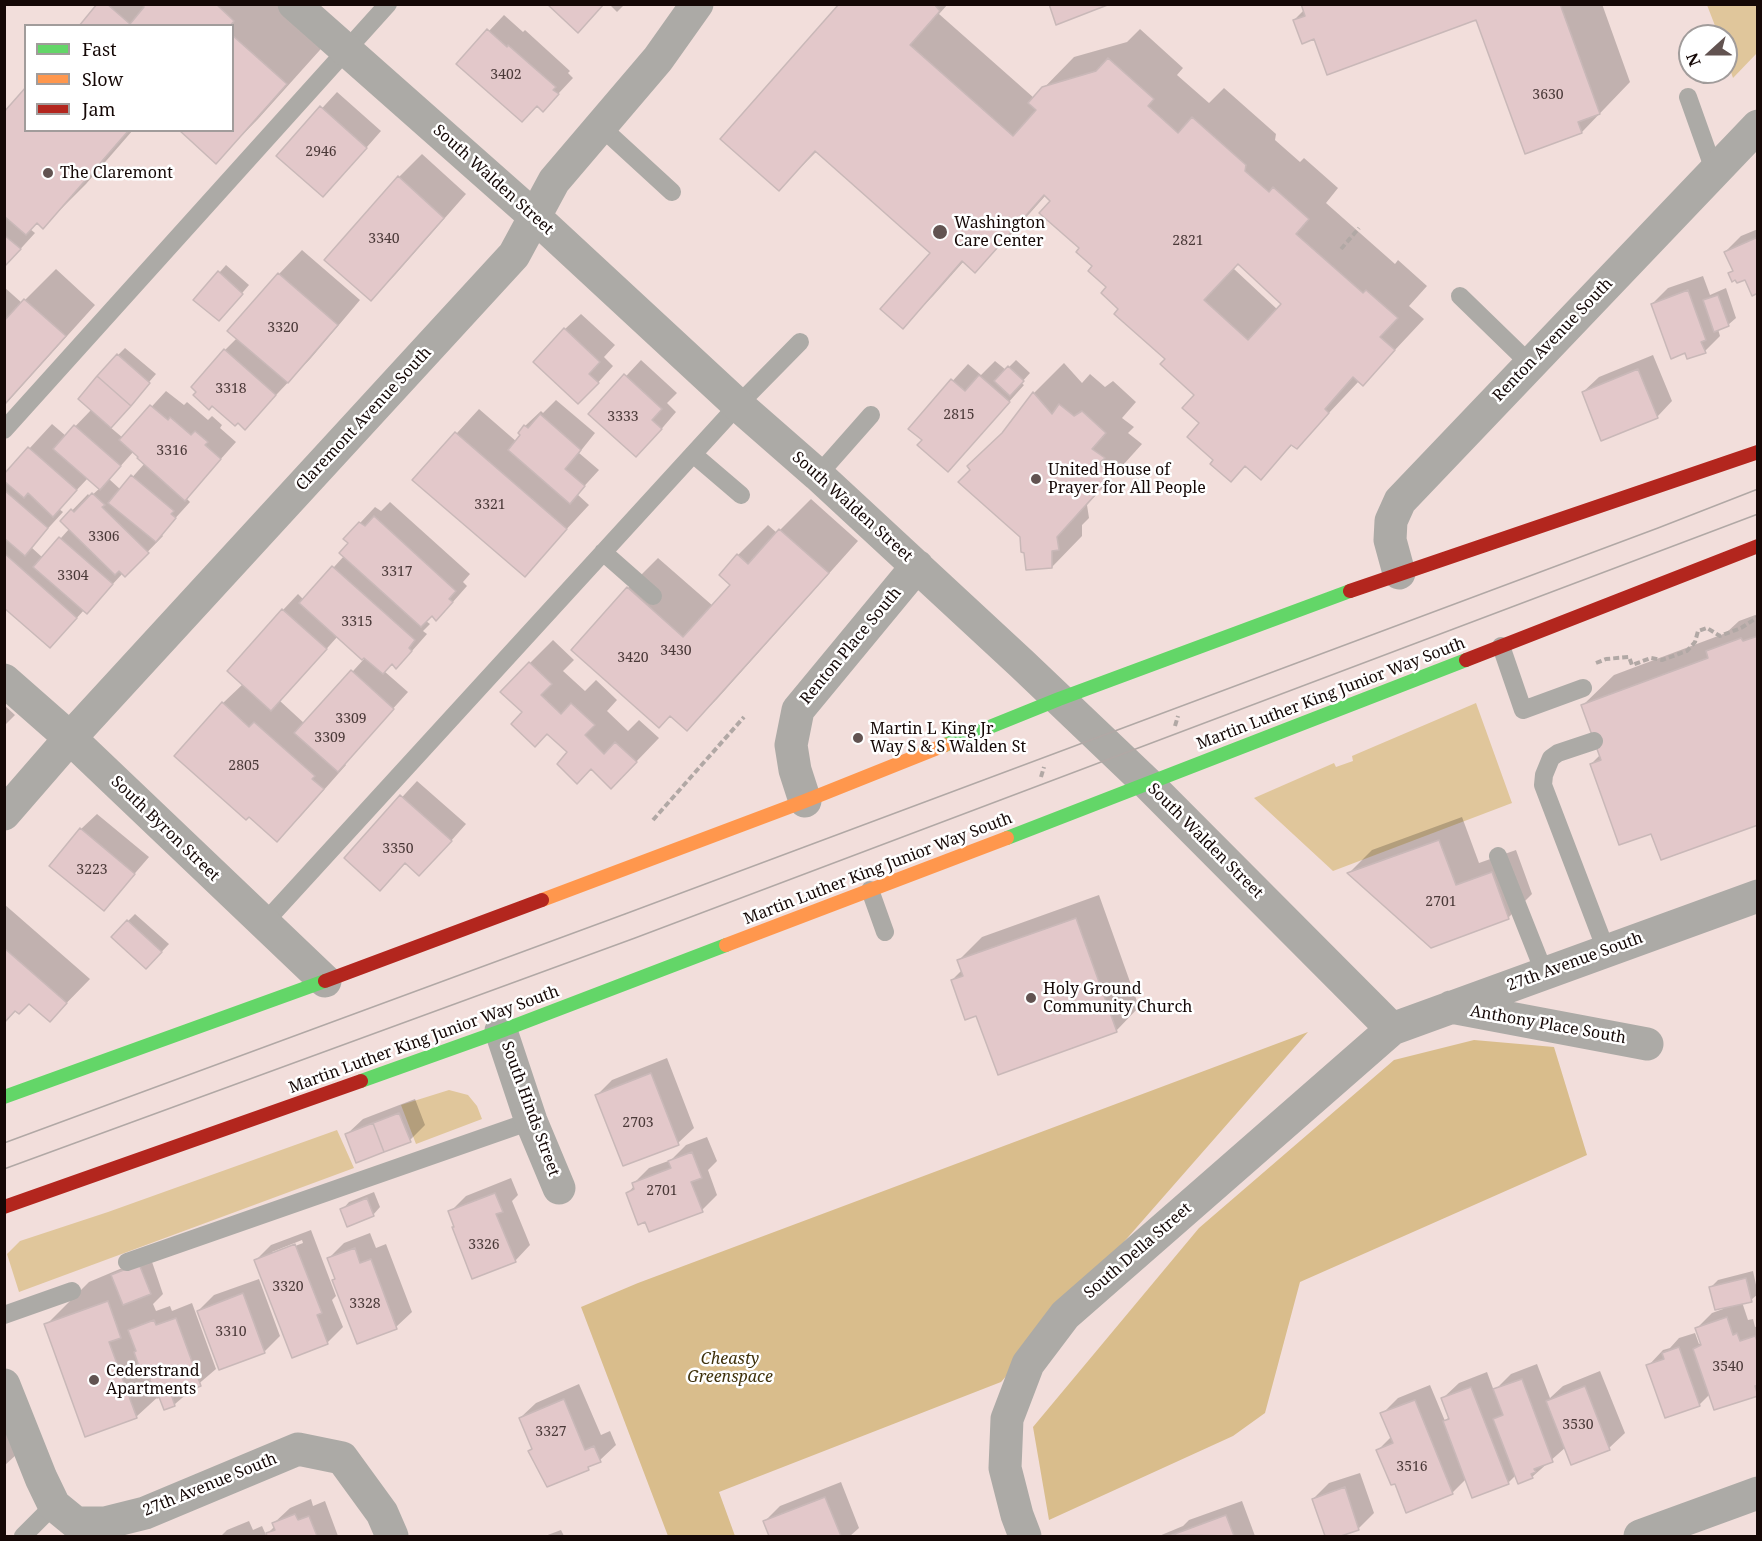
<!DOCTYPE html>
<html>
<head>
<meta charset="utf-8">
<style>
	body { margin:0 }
	#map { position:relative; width:1762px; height:1541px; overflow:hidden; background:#f2dedb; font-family:"Noto Serif",serif }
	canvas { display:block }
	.frame { position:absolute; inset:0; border:6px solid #150806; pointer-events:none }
	.legend { position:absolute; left:24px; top:24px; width:210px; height:108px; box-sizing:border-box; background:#fff; border:2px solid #a19c9b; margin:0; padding:8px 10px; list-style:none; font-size:18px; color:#150806 }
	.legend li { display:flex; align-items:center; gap:12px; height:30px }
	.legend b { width:30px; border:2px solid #a19c9b }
	.north { position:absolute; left:1678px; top:24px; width:60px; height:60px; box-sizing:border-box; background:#fff; border:2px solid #a19c9b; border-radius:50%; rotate:249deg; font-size:16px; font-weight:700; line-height:24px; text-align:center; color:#150806 }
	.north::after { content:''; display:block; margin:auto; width:21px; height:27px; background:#625351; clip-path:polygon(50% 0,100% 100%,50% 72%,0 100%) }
</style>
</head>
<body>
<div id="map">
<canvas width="1762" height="1541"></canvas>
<div class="frame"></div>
<ul class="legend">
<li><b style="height:8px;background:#63d668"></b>Fast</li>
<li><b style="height:8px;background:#ff974d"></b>Slow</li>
<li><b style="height:8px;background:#b3261e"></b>Jam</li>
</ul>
<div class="north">N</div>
</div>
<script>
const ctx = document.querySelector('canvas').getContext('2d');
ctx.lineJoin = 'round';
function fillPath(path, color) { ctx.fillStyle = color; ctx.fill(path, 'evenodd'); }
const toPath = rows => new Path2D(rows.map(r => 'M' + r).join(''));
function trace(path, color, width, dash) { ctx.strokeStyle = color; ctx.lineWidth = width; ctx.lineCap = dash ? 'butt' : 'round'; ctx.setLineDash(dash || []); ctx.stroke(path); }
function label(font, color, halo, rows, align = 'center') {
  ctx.font = font + ' "Noto Serif",serif'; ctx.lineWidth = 5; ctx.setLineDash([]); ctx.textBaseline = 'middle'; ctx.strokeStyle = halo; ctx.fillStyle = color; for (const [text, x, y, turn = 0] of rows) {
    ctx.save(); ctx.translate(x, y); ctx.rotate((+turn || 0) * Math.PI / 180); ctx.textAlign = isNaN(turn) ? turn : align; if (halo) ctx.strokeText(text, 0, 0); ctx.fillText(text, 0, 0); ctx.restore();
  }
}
const green = toPath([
	[1707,5,1757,5,1757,53,1733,78,1726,57,1726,36,1719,36],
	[1476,703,1512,803,1333,871,1254,798,1334,763,1336,767,1353,761,1352,756],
	[449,1090,468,1095,477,1106,482,1119,416,1144,401,1105],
	[337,1130,354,1168,19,1292,7,1254,20,1241,108,1212]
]);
const forest = toPath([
	[1308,1032,1001,1382,719,1492,735,1536,668,1536,581,1307,638,1283],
	[1474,1040,1554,1047,1587,1155,1300,1282,1265,1413,1233,1436,1049,1520,1033,1427,1199,1228,1394,1060]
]);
const shadow = toPath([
	[99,4,288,4,328,41,258,119,216,162,232,130,232,26,81,26],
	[609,4,625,4,617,12],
	[841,4,948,4,939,14,1034,98,1074,57,1127,42,1140,29,1183,68,1177,75,1209,103,1224,88,1276,134,1275,140,1300,162,1304,158,1338,188,1326,203,1395,264,1398,260,1427,286,1409,306,1424,319,1363,384,1359,381,1297,447,1293,444,1261,478,1245,465,1215,460,1201,423,1197,395,1120,309,1052,200,1046,195,1006,240,975,270,964,261,933,296,902,327,932,253,817,151,779,189],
	[1239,263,1284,304,1278,310,1234,269],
	[1302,4,1602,4,1630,82,1582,132,1526,152,1477,19,1315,38,1294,20,1304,10],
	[504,15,523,32,525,30,570,71,568,73,573,78,558,94,538,104,458,64],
	[337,92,381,131,338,180,278,156],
	[4,114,26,130,133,130,86,184,43,227,37,222,30,229,35,233,4,267],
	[422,154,466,194,394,276,371,299,399,177],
	[1758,229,1758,292,1746,278,1730,274,1734,270,1725,252,1741,236],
	[302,250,360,300,311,358,245,428,225,350,237,338,230,331,279,274],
	[226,265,249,285,226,312,219,273],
	[56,269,95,305,4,406,4,287,22,303],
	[1703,276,1710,295,1726,288,1736,318,1728,325,1718,329,1720,336,1705,351,1652,304,1668,288],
	[581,314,615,345,604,357,613,366,594,387,565,329],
	[125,348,156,374,110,427,123,438,166,391,184,405,187,402,208,420,212,416,222,425,220,428,236,442,186,498,190,502,161,534,163,536,125,575,123,573,87,612,84,610,65,631,4,606,4,476,52,424,66,436,92,409,118,355],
	[134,451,145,463,121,490,109,479],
	[88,478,100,488,90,497,88,494,62,521,70,528,43,558,31,547,63,512,59,509],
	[1653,355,1672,401,1657,417,1583,392,1599,377],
	[641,360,677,393,667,403,676,412,652,440,591,414],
	[1016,360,1030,373,1021,383,1024,385,948,470,924,440,910,428,968,364,981,375,995,361,1006,370],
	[1064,363,1082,383,1090,374,1105,387,1113,381,1136,402,1122,418,1134,427,1128,433,1142,444,1087,505,1089,518,1082,525,1082,536,1052,567,1009,427,1034,393],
	[556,400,595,433,579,453,599,470,577,494,589,505,524,575,414,480,479,409,517,442,525,426,541,411,543,413],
	[811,499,858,541,717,699,687,729,628,588,658,558,713,606,732,585,738,555,768,525,777,533],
	[390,502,470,574,463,582,467,586,452,603,432,614,426,621,430,624,423,631,427,634,412,651,392,663,384,671,408,692,344,763,346,765,300,817,277,840,223,703,243,684,283,610,298,594,304,600,344,556,350,543,345,539,375,507,381,511],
	[338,636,364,659,305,724,280,701],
	[1758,614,1758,823,1652,832,1591,764,1601,754,1583,705,1614,675,1726,633,1739,621],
	[553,640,574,660,563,671,585,691,596,680,617,700,607,711,628,731,639,720,659,738,635,763,591,768,569,752,524,712,530,663],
	[4,705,15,715,4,726],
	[417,781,466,824,435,859,406,862,380,889,346,858],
	[97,814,149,857,104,909,81,829],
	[1462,817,1479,863,1516,850,1532,894,1509,917,1431,946,1349,873,1372,850],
	[1099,895,1139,1007,1116,1031,952,980,962,970,959,960,982,937],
	[4,904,90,979,50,1020,29,1002,17,1010,4,1022],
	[135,914,169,944,154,960,128,921],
	[667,1058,694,1128,678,1143,597,1095,612,1080],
	[415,1099,425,1125,410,1140,347,1134,363,1119],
	[707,1137,717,1161,708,1170,717,1195,702,1210,628,1193,634,1186,633,1184,649,1168,671,1160,686,1145],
	[511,1178,518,1195,512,1201,530,1245,515,1261,455,1226,450,1212,466,1196],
	[374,1192,380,1207,373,1215,342,1210,349,1202],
	[311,1230,336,1296,332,1300,343,1327,327,1343,255,1261,271,1245],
	[302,1240,303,1243,272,1255,272,1252],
	[370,1233,376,1248,386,1244,412,1312,396,1327,328,1259,344,1243],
	[146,1258,151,1259,163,1294,153,1304,156,1311,170,1306,172,1311,192,1303,216,1369,175,1404,165,1408,160,1395,136,1417,46,1325,89,1282],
	[1753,1271,1758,1294,1751,1300,1742,1302,1748,1320,1753,1319,1755,1327,1758,1326,1758,1394,1715,1408,1710,1394,1700,1404,1666,1417,1648,1366,1663,1350,1670,1348,1679,1338,1695,1333,1699,1344,1702,1342,1697,1328,1712,1313,1723,1309,1711,1287,1718,1280],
	[259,1279,280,1336,264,1352,198,1311,214,1295],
	[1537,1364,1550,1398,1563,1386,1600,1371,1625,1433,1609,1448,1566,1447,1532,1477,1516,1475,1508,1483,1467,1478,1452,1493,1396,1482,1378,1450,1391,1437,1382,1414,1398,1398,1430,1385,1445,1421,1450,1416,1443,1398,1459,1383,1487,1372,1494,1391,1511,1374],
	[579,1384,601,1435,610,1431,616,1445,600,1460,588,1468,533,1448,520,1418,536,1403],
	[4,1422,17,1454,4,1466],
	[1360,1473,1374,1513,1358,1529,1336,1536,1327,1536,1313,1499,1329,1483],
	[841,1482,859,1528,850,1536,770,1536,764,1522,780,1506],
	[311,1499,313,1506,325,1501,338,1536,221,1536,227,1530,249,1521,253,1530,262,1526,266,1535,275,1526,274,1523,290,1508],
	[1242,1501,1255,1536,1159,1536,1183,1526,1189,1520],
	[561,1530,564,1536,545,1536]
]);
const building = toPath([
	[97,4,107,4,130,24,144,7,142,4,216,4,234,21,230,26,79,26,97,4],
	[547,4,604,4,578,33,547,4],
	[839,4,934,4,940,11,910,45,1013,136,1036,110,1028,103,1042,87,1096,71,1108,58,1154,99,1148,106,1178,133,1192,117,1246,165,1245,171,1269,192,1273,187,1309,219,1296,234,1363,293,1366,290,1398,318,1380,337,1395,350,1363,386,1353,377,1325,409,1329,413,1297,449,1291,445,1261,480,1245,466,1231,482,1210,464,1213,460,1187,437,1199,423,1182,408,1194,395,1160,364,1165,359,1114,314,1118,309,1101,293,1106,287,1088,271,1092,266,1076,252,1079,248,1039,213,1050,201,1044,195,975,273,962,261,903,329,880,309,930,253,815,151,779,191,720,139,839,4],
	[1238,264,1281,304,1248,340,1204,300,1238,264],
	[1049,4,1110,4,1056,25,1049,4],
	[1301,4,1560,4,1600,114,1578,122,1582,133,1525,154,1476,20,1327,75,1314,39,1302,44,1293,20,1305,16,1301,4],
	[487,29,507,47,508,45,556,87,553,90,559,94,543,112,537,106,522,122,456,64,487,29],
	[232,35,287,84,216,164,179,130,232,130,232,35],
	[26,87,26,130,129,130,43,229,37,223,26,235,4,216,4,112,26,87],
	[320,106,367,148,323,197,276,156,320,106],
	[398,176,444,218,371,301,324,260,398,176],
	[4,235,21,249,4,267,4,235],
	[1758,237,1758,293,1752,296,1745,280,1737,283,1735,280,1732,282,1728,273,1733,271,1724,252,1758,237],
	[218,271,243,294,219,321,193,300,218,271],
	[278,273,338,325,288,383,227,331,278,273],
	[1688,290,1706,340,1701,342,1706,353,1687,359,1685,353,1671,359,1651,304,1688,290],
	[1718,295,1729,326,1714,332,1703,300,1718,295],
	[24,299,66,336,4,405,4,321,24,299],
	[564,328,600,362,589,374,599,383,578,404,533,362,564,328],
	[224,349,276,395,245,430,238,423,235,426,212,406,209,410,193,395,196,392,191,387,224,349],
	[117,354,150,383,131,406,97,376,117,354],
	[1008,366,1024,381,1010,396,994,381,1008,366],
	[1638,369,1658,418,1601,441,1582,392,1638,369],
	[624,374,662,409,652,420,662,429,636,457,588,414,624,374],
	[979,375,1010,402,948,472,917,445,922,440,908,429,951,379,965,391,979,375],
	[97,376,131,406,111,428,78,399,97,376],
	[1033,392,1052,414,1059,404,1074,416,1082,411,1106,433,1092,449,1105,458,1098,464,1113,475,1057,537,1059,550,1052,551,1052,568,1026,570,1024,553,1021,552,1020,537,958,482,970,470,967,466,1002,433,1033,392],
	[150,405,168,420,170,417,191,435,195,431,208,442,205,445,221,459,185,501,137,458,138,457,119,440,150,405],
	[540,414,581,450,565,469,585,486,570,504,508,450,520,435,518,433,524,425,528,428,540,414],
	[74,425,121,466,100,490,53,449,74,425],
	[455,432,567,529,525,577,412,480,455,432],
	[28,447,77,490,53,517,28,493,24,498,4,481,4,474,28,447],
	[131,475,174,511,171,514,176,518,156,542,108,503,131,475],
	[4,490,48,528,25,556,4,538,4,490],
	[92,493,105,505,102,507,149,553,125,577,119,571,115,575,60,521,71,509,74,512,92,493],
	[374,516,456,591,449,599,453,602,436,621,432,616,421,627,339,553,348,543,343,539,359,522,365,526,374,516],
	[779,529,829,573,687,731,670,716,659,728,571,650,627,587,683,637,730,585,719,575,737,554,748,564,779,529],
	[59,537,113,584,87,614,33,567,59,537],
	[4,553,77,618,50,648,4,608,4,553],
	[332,566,415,640,409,648,412,651,396,669,392,664,383,674,364,658,362,660,299,603,332,566],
	[282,609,327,649,271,711,227,671,282,609],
	[1758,636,1758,825,1661,860,1651,834,1619,845,1590,764,1601,760,1581,705,1708,658,1706,651,1741,638,1743,641,1758,636],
	[529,662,552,684,541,695,561,714,571,703,595,725,585,735,604,754,615,742,637,762,611,789,591,769,577,784,557,764,567,752,547,734,535,747,511,724,522,712,500,692,529,662],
	[351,670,394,709,338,772,294,733,351,670],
	[222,702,249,727,254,722,315,776,312,779,324,789,277,842,249,817,246,820,174,756,222,702],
	[400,795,452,841,419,876,405,863,380,891,344,858,400,795],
	[80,828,135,874,104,911,49,866,80,828],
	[1439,840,1456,885,1492,872,1509,919,1431,948,1347,873,1439,840],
	[1076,918,1117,1032,998,1075,976,1016,965,1020,951,980,963,976,957,960,1076,918],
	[127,920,162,952,146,969,111,937,127,920],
	[4,948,67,1003,50,1022,29,1004,19,1014,15,1011,4,1023,4,948],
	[651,1073,679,1145,623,1166,595,1095,651,1073],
	[399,1113,411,1142,384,1152,373,1123,399,1113],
	[373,1123,384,1152,356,1163,345,1134,373,1123],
	[692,1152,702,1178,691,1182,703,1212,649,1232,645,1222,638,1225,626,1193,634,1189,632,1183,671,1168,668,1161,692,1152],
	[495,1193,503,1212,496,1214,516,1262,472,1279,452,1227,454,1227,448,1211,495,1193],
	[367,1198,374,1216,347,1227,340,1209,367,1198],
	[295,1244,322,1313,317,1315,328,1344,292,1358,254,1260,295,1244],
	[355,1248,360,1263,371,1259,397,1329,357,1344,332,1280,335,1279,327,1258,355,1248],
	[139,1264,151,1294,123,1305,111,1275,139,1264],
	[1746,1278,1752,1302,1715,1310,1709,1287,1746,1278],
	[243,1293,265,1353,219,1370,197,1311,243,1293],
	[108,1301,121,1338,109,1342,137,1418,85,1437,44,1324,108,1301],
	[1727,1317,1733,1335,1737,1333,1740,1341,1755,1336,1758,1343,1758,1385,1755,1386,1758,1396,1714,1410,1693,1349,1701,1345,1695,1328,1727,1317],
	[176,1318,201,1386,172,1397,175,1406,164,1410,159,1397,157,1398,145,1367,140,1369,134,1352,136,1351,128,1330,154,1320,156,1325,176,1318],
	[1679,1347,1700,1406,1665,1418,1646,1365,1664,1359,1662,1353,1679,1347],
	[1522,1379,1553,1462,1534,1469,1536,1472,1531,1474,1533,1478,1518,1484,1493,1419,1503,1415,1493,1389,1522,1379],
	[1585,1386,1610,1450,1571,1465,1546,1401,1585,1386],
	[1471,1387,1509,1484,1472,1498,1443,1421,1449,1419,1441,1398,1471,1387],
	[564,1399,585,1450,594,1446,601,1462,588,1467,589,1470,547,1487,528,1451,532,1449,519,1418,564,1399],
	[1415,1400,1453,1494,1406,1513,1395,1484,1391,1485,1376,1450,1393,1443,1380,1413,1415,1400],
	[1345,1487,1359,1530,1341,1536,1325,1536,1312,1499,1345,1487],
	[825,1497,841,1536,769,1536,763,1521,825,1497],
	[295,1514,298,1520,309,1516,317,1536,267,1536,266,1533,275,1530,272,1523,295,1514],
	[1226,1515,1234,1536,1172,1535,1226,1515]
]);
const path = toPath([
	[1341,249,1359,228],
	[1596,663,1606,659,1629,657,1632,665,1651,658,1662,660,1687,651,1695,642,1698,631,1707,628,1720,636,1741,628,1758,617],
	[1175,726,1178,716],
	[1041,777,1044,767],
	[653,820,744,717]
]);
const lane = toPath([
	[1688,97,1714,170],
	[599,125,672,192],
	[1460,296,1530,364],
	[4,430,388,4],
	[693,454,741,495],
	[818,475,871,415],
	[603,552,653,596],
	[1501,646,1523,710,1583,688],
	[1594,741,1558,753,1551,758,1544,775,1543,785,1606,950],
	[1498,856,1544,972],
	[870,890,885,932],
	[264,923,738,405,800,342],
	[127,1262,531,1121],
	[4,1315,72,1291],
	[23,1536,54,1505]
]);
const street = toPath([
	[294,4,535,217,738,405,818,475,1022,664,1148,784,1392,1029],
	[1399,573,1390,540,1391,521,1400,501,1758,126],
	[4,680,70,738,325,981],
	[805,801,795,770,791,745,798,710,917,566],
	[4,814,70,738,514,255,554,181,658,59,697,4],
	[1451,1007,1647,1044],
	[501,1031,531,1121,559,1188],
	[4,1385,41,1478,54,1505,76,1523,105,1523,145,1513,298,1449,342,1458,382,1513,392,1536],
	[1025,1536,1017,1515,1005,1468,1007,1419,1028,1364,1065,1315,1392,1029,1758,896],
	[1640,1536,1758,1493]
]);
const fast = toPath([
	[945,745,1059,699,1350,591],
	[1007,838,1466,660],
	[361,1081,501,1031,726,945],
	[4,1097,325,981]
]);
const slow = toPath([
	[542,900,805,801,945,745],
	[726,945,1007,838]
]);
const jam = toPath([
	[1350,591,1758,452],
	[1466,660,1758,546],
	[325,981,542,900],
	[4,1207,361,1081]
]);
const tram = toPath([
	[4,1143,625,914,1658,528,1758,489],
	[4,1169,635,938,1758,514]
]);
const markers = [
	[48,173,6,"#625351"],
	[940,232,8,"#625351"],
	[1036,479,6,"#625351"],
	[858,738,6,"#625351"],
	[1031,998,6,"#625351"],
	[94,1380,6,"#625351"]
];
const numberNames = [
	["3402",506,75],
	["3630",1548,95],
	["2946",321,152],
	["3340",384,239],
	["2821",1188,241],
	["3320",283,328],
	["3318",231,389],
	["2815",959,415],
	["3333",623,417],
	["3316",172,451],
	["3321",490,505],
	["3306",104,537],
	["3317",397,572],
	["3304",73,576],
	["3315",357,622],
	["3430",676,651],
	["3420",633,658],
	["3309",351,719],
	["3309",330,738],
	["2805",244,766],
	["3350",398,849],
	["3223",92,870],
	["2701",1441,902],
	["2703",638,1123],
	["2701",662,1191],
	["3326",484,1245],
	["3320",288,1287],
	["3328",365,1304],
	["3310",231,1332],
	["3540",1728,1367],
	["3530",1578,1425],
	["3327",551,1432],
	["3516",1412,1467]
];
const poiNames = [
	["The Claremont",60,173],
	["Washington",954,223],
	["Care Center",954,241],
	["United House of",1048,470],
	["Prayer for All People",1048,488],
	["Martin L King Jr",870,729],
	["Way S & S Walden St",870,747],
	["Holy Ground",1043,989],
	["Community Church",1043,1007],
	["Cederstrand",106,1371],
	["Apartments",106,1389]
];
const streetNames = [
	["South Walden Street",493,180,42],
	["Renton Avenue South",1553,340,-46],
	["Claremont Avenue South",364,419,-47],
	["South Walden Street",852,507,42],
	["Renton Place South",851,646,-50],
	["Martin Luther King Junior Way South",1331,694,-21],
	["South Byron Street",165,829,44],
	["South Walden Street",1205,841,45],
	["Martin Luther King Junior Way South",878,869,-21],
	["27th Avenue South",1575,962,-20],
	["Anthony Place South",1548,1025,10],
	["Martin Luther King Junior Way South",424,1040,-20],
	["South Hinds Street",530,1109,70],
	["South Della Street",1138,1251,-41],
	["27th Avenue South",210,1485,-22]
];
const parkNames = [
	["Cheasty",730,1359],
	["Greenspace",730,1377]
];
fillPath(green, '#e0c69b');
fillPath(forest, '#d9bd8c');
fillPath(shadow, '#0003');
fillPath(building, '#e3c8ca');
trace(building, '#c9b8b8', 1.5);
trace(path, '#b1a8a5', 4, [6, 3]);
trace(lane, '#acaaa6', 18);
trace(street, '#acaaa6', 33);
trace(fast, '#63d668', 14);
trace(slow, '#ff974d', 14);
trace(jam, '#b3261e', 14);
trace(tram, '#b1a8a5', 1.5);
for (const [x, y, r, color] of markers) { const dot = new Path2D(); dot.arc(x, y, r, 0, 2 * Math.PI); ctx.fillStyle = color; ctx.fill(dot); trace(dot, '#fff', 2); }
label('14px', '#4a3938', null, numberNames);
label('16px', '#150806', '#fff', poiNames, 'left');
label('16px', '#150806', '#fff', streetNames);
label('italic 16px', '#3f310b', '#fff', parkNames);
</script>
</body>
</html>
